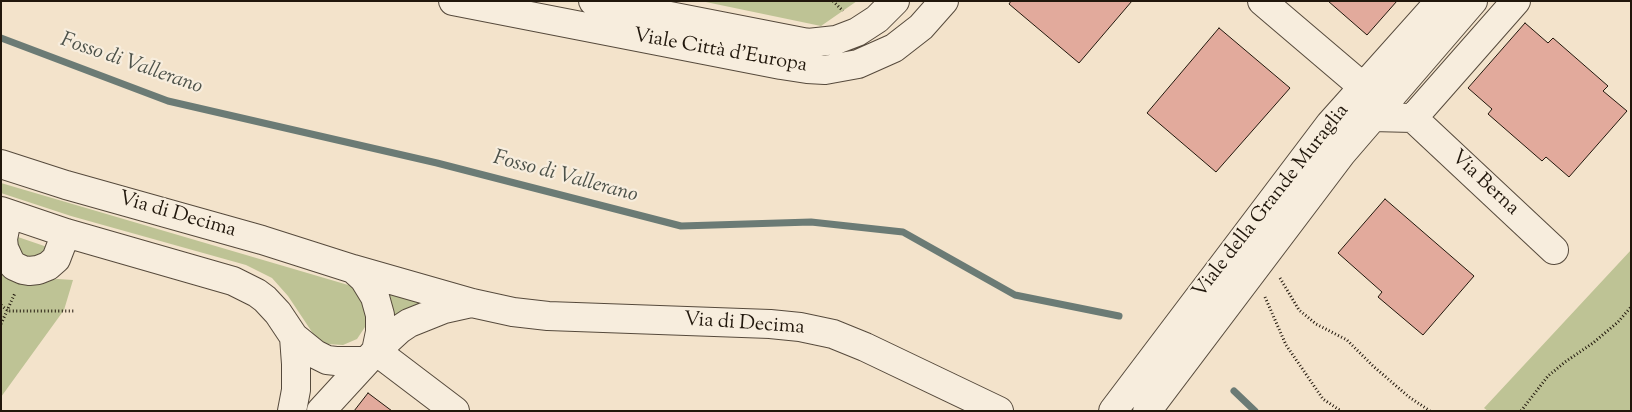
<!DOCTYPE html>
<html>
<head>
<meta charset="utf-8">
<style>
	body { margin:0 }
	#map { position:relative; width:1632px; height:412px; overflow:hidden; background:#f3e3cb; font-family:"Sorts Mill Goudy",serif }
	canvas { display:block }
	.frame { position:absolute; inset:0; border:2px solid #21170c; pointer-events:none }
</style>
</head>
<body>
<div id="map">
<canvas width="1632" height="412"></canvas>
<div class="frame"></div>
</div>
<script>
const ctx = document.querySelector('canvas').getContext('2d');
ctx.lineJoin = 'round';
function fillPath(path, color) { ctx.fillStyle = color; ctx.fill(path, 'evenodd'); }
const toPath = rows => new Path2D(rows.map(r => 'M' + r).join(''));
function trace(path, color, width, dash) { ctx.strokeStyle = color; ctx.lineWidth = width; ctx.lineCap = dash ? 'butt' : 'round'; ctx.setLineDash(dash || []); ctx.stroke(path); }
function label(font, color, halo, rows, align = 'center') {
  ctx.font = font + ' "Sorts Mill Goudy",serif'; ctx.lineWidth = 4.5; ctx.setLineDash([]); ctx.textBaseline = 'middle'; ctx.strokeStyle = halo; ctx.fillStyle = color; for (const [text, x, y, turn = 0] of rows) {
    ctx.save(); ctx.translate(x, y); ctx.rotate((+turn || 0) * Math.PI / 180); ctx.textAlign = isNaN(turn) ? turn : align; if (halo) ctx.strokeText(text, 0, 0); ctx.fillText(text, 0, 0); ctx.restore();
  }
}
const green = toPath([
	[701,1,857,1,821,26],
	[1,183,355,287,369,310,365,327,357,339,343,345,327,344,316,338,288,296,272,278,246,265,71,216,1,193],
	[15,236,53,249,42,261,21,257],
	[1631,250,1631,411,1488,411,1484,408],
	[1,267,41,280,58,279,73,280,64,310,1,397],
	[381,280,431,301,412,307,392,320]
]);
const stream = toPath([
	[1,38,168,101,437,163,681,226,811,222,903,232,1015,295,1119,316],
	[1234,391,1255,411]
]);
const building = toPath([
	[1011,1,1132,1,1079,63,1009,4,1011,1],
	[1328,1,1397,1,1367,35,1328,1],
	[1525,23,1548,43,1553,38,1608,86,1603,91,1627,111,1569,177,1546,157,1542,161,1488,114,1492,109,1468,88,1525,23],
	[1219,28,1290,88,1216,172,1147,113,1219,28],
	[1385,199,1474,276,1423,335,1378,297,1382,292,1338,253,1385,199],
	[368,393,392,411,354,411,368,393]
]);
const path = toPath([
	[833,1,843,11],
	[1280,278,1299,310,1316,324,1347,340,1373,366,1409,397,1430,411],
	[1265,297,1286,345,1323,399,1341,411],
	[1,305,8,311,74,311],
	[1,324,15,293],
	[1521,411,1548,376,1565,362,1593,343,1618,322,1631,307]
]);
const minor = toPath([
	[453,1,781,65,807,69,825,70,858,64,894,48,921,27,944,1],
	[593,1,808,43,836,40,857,32,877,19,895,1],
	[1262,1,1363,87],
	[1372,117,1413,118,1516,1],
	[1413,118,1554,250],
	[1,164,66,185,262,240,353,269,472,303,513,312,548,316,770,324,800,327,833,334,865,347,999,411],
	[1,211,66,233,233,281,257,293,265,299,278,313,294,337,315,354,327,360,336,361,365,361],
	[8,214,3,239,4,248,10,261,14,266,23,270,29,271,38,270,48,266,56,259,66,233],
	[292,411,296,390,296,364,294,337],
	[321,411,376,351,380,332,380,315,375,297,364,279,353,269],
	[455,411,376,351,400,329,409,323,444,309,471,303],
	[1113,411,1330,124,1440,1],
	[1147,411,1342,153,1473,1]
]);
const streetNames = [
	["Viale Città d'Europa",720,52,10],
	["Via Berna",1484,184,43],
	["Viale della Grande Muraglia",1272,202,-52],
	["Via di Decima",177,216,16],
	["Via di Decima",744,325,4]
];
const waterNames = [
	["Fosso di Vallerano",131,65,19],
	["Fosso di Vallerano",565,178,15]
];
fillPath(green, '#bec395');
trace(stream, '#6b7b75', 7);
fillPath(building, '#e2aa9c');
trace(building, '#21170c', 1);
trace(minor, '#564a3c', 30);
trace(path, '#21170c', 3, [1, 2.5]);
trace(minor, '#f7eddd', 28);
label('20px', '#21170c', '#f7eddd', streetNames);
label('italic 21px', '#4c5149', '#f7eddd', waterNames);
</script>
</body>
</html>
